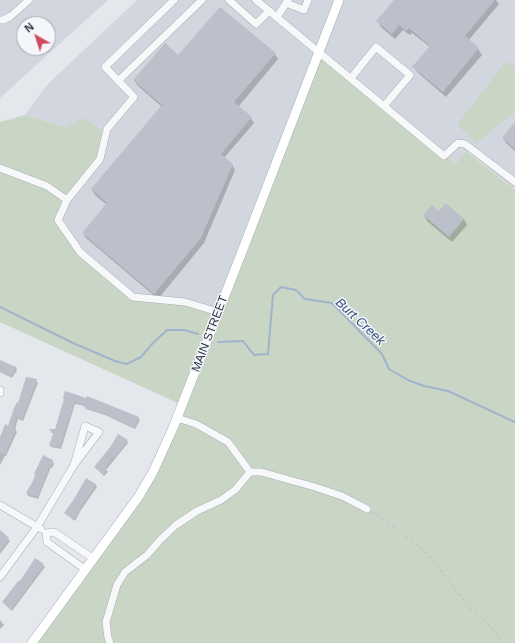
<!DOCTYPE html>
<html>
<head>
<meta charset="utf-8">
<style>
	body { margin:0 }
	#map { position:relative; width:515px; height:643px; overflow:hidden; background:#e4e7ec; font-family:Helvetica,sans-serif }
	canvas { display:block }
	.north { position:absolute; left:16px; top:16px; width:40px; height:40px; box-sizing:border-box; background:#f4f6f9; border:1px solid #a4a8b1; border-radius:50%; rotate:321deg; font-size:11px; font-weight:700; line-height:16px; text-align:center; color:#2b3445 }
	.north::after { content:''; display:block; margin:auto; width:14px; height:18px; background:#d1495b; clip-path:polygon(50% 0,100% 100%,50% 72%,0 100%) }
</style>
</head>
<body>
<div id="map">
<canvas width="515" height="643"></canvas>
<div class="north">N</div>
</div>
<script>
const ctx = document.querySelector('canvas').getContext('2d');
ctx.lineJoin = 'round';
function fillPath(path, color) { ctx.fillStyle = color; ctx.fill(path, 'evenodd'); }
const toPath = rows => new Path2D(rows.map(r => 'M' + r).join(''));
function trace(path, color, width, dash) { ctx.strokeStyle = color; ctx.lineWidth = width; ctx.lineCap = dash ? 'butt' : 'round'; ctx.setLineDash(dash || []); ctx.stroke(path); }
function label(font, color, halo, rows, align = 'center') {
  ctx.font = font + ' Helvetica,sans-serif'; ctx.lineWidth = 3; ctx.setLineDash([]); ctx.textBaseline = 'middle'; ctx.strokeStyle = halo; ctx.fillStyle = color; for (const [text, x, y, turn = 0] of rows) {
    ctx.save(); ctx.translate(x, y); ctx.rotate((+turn || 0) * Math.PI / 180); ctx.textAlign = isNaN(turn) ? turn : align; if (halo) ctx.strokeText(text, 0, 0); ctx.fillText(text, 0, 0); ctx.restore();
  }
}
const built = toPath([
	[0,0,108,0,0,98],
	[24,24,48,24,48,48,24,48],
	[137,0,515,0,515,66,506,61,477,143,515,112,515,190,467,151,456,164,444,156,218,312,133,297,80,252,58,220,65,127,25,115,48,84]
]);
const green = toPath([
	[319,51,456,164,466,151,515,190,515,643,32,643,153,472,182,405,0,322,0,122,25,115,65,127,84,118,102,131,105,138,100,159,67,200,58,220,80,252,133,297,185,302,218,312],
	[506,61,515,66,515,112,477,143,457,125]
]);
const shadow = toPath([
	[395,0,496,0,499,4,468,41,478,49,482,55,446,97,417,72,414,67,430,47,412,33,410,35,403,30,395,39,381,27,378,21],
	[275,54,278,59,238,107,251,118,254,123,224,158,232,165,235,170,204,243,158,299,86,238,83,233,107,205,95,195,92,190,162,107,138,86,134,80,178,56],
	[515,124,515,151,506,143,503,138],
	[439,213,464,219,467,225,452,242,427,221,424,215],
	[0,361,16,367,17,370,12,378,0,372],
	[36,380,38,383,23,421,18,419,15,429,17,432,6,456,5,456,0,465,0,443,19,404],
	[64,398,138,418,140,420,135,429,105,415,86,409,85,406,75,404,61,449,51,447,50,445,55,434,52,433,50,430,56,430,65,400],
	[127,441,128,443,106,470,108,472,104,476,95,467],
	[52,461,54,464,52,468,51,467,38,499,28,496,27,493,33,481],
	[95,484,97,487,81,510,75,521,67,515,65,513],
	[0,532,10,541,0,554],
	[38,560,45,567,12,611,3,602],
	[0,620,4,625,0,629]
]);
const stream = toPath([
	[0,307,73,343,115,361,127,364,141,357,152,344,167,330,184,330,198,334],
	[218,342,243,341,254,355,268,354,273,295,281,287,296,290,305,299,332,303,382,354,389,369,408,380,424,386,448,391,515,422]
]);
const building = toPath([
	[394,0,495,0,465,36,479,48,443,92,412,67,430,46,409,28,406,31,399,25,392,34,376,21],
	[220,7,276,53,234,102,252,117,221,154,233,164,201,238,154,294,82,233,107,203,91,189,162,105,133,80,165,43,178,55],
	[515,122,515,149,502,138],
	[446,203,464,219,449,237,423,215,432,205,439,211],
	[0,360,16,367,11,377,0,372],
	[26,377,37,379,22,419,16,417,13,427,16,428,5,454,0,452,0,437,5,424,8,426,14,408,17,402,18,403],
	[65,391,86,398,87,396,139,417,136,424,134,427,103,413,84,407,85,404,74,402,60,447,49,445,54,432,49,430,50,429,55,429,64,399,63,398],
	[118,434,128,440,115,457,113,456,105,468,107,469,103,474,94,467,111,446],
	[43,455,53,460,51,466,50,465,37,497,26,493,33,481,35,475,34,474],
	[86,478,96,484,85,501,84,501,74,519,64,513,74,499],
	[0,530,9,538,0,550],
	[35,558,44,564,11,610,2,602,19,580,20,581]
]);
const path = toPath([
	[372,512,390,524,427,553,469,607,492,628,502,643]
]);
const minor = toPath([
	[174,0,105,67,134,97,107,129,100,159,67,200,58,220,80,252,133,297,185,302,218,312],
	[229,0,256,24,269,11],
	[256,0,444,156,458,143,465,144,515,182],
	[286,3,304,10,308,0],
	[277,17,288,0],
	[0,20,3,20,11,16,29,0],
	[351,78,376,47,410,75,384,106],
	[118,81,202,0],
	[0,168,47,186,67,200],
	[0,390,0,393],
	[177,418,196,424,228,442,250,472],
	[0,505,41,529],
	[86,570,47,542,46,533,54,532,94,559],
	[0,577,37,527,74,465,99,432,85,426,74,465],
	[110,643,108,638,106,622,117,585,125,572,147,555,160,540,176,525,197,511,221,500,235,490,250,472,261,472,315,487,342,496,367,509]
]);
const major = toPath([
	[32,643,139,496,153,472,173,428,245,244,339,0]
]);
const streetNames = [
	["MAIN STREET",210,334,-69]
];
const waterNames = [
	["Burt Creek",360,322,43]
];
fillPath(built, '#d2d6de');
fillPath(green, '#c9d6c5');
fillPath(shadow, '#0003');
trace(stream, '#9fb4cc', 2);
fillPath(building, '#bbc0ca');
trace(minor, '#a9aeb7', 8);
trace(major, '#a3abb8', 10);
trace(path, '#c2c5cb', 1.5, [3, 3]);
trace(minor, '#f7f8fa', 7);
trace(major, '#fff', 9);
label('12px', '#2b3445', '#f4f6f9', streetNames);
label('italic 13px', '#34527a', '#f4f6f9', waterNames);
</script>
</body>
</html>
